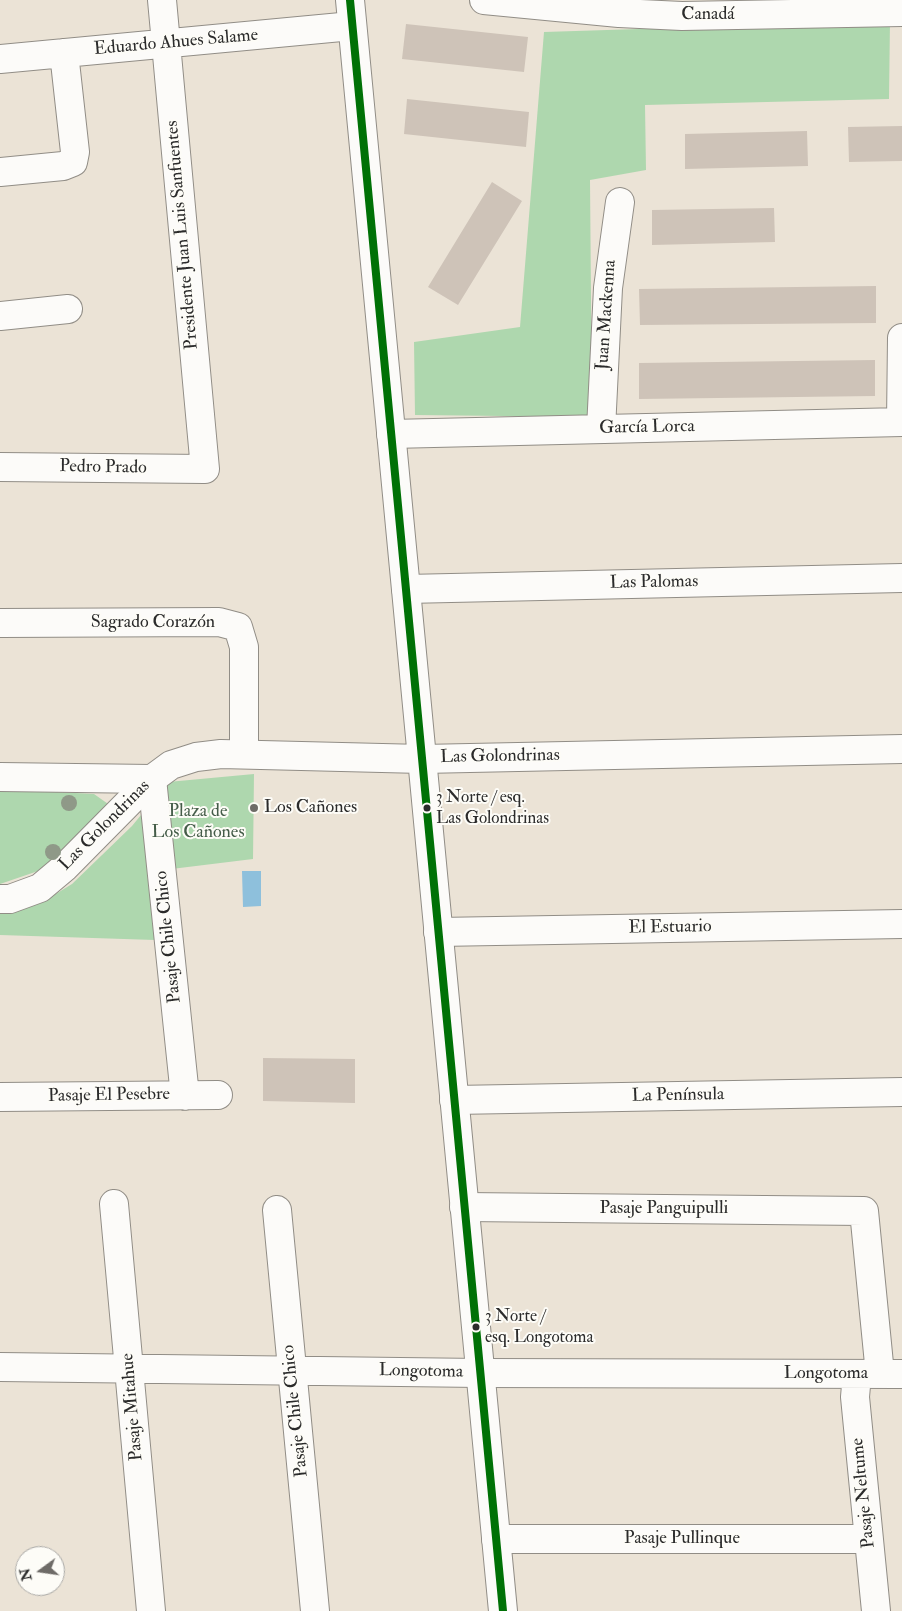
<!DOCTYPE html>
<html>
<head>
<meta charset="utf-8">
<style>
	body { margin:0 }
	#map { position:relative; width:902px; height:1611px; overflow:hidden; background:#ebe3d6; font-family:"IM FELL Double Pica",serif }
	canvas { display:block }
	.north { position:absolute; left:15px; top:1546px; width:50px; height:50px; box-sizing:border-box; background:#fdfcf7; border:1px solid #a9a8a5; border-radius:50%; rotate:256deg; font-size:14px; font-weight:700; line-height:20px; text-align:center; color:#2b2b2b }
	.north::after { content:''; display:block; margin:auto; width:18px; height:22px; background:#6e6b67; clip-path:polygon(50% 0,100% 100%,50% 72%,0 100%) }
</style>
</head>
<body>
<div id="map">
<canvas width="902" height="1611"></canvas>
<div class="north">N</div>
</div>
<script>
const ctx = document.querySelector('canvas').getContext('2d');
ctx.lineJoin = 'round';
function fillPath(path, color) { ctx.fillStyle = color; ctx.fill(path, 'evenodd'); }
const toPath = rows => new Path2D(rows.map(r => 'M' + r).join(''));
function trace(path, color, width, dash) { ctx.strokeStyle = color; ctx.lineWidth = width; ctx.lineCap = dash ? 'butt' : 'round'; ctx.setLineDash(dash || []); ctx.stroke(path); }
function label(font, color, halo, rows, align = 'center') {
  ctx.font = font + ' "IM FELL Double Pica",serif'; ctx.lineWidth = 4; ctx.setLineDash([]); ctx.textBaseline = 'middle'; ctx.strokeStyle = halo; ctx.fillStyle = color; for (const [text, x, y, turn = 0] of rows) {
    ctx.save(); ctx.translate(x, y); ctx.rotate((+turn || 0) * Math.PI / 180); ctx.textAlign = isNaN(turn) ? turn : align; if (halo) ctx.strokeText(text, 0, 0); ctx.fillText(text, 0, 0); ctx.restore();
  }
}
const green = toPath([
	[890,21,889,99,645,105,646,170,590,180,592,417,415,415,414,342,520,327,544,32],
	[254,774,253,859,147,872,155,940,0,935,0,913,9,913,41,903,72,884,132,826,168,782],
	[0,789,94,794,111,806,41,870,0,884]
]);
const water = toPath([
	[242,871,261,871,261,906,243,907]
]);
const building = toPath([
	[406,24,528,37,524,72,402,59],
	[407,99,529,112,526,147,404,134],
	[902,126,902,161,849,162,848,127],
	[807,131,808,166,685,169,685,134],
	[492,182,522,201,458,305,428,287],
	[774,208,775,242,652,245,652,210],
	[876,286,876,323,640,325,639,289],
	[875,360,875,396,639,399,639,363],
	[263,1058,355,1059,355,1103,263,1101]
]);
const minor = toPath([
	[484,0,619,13,682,16,902,12],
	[0,59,352,26],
	[0,172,63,166,73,162,75,152,64,53],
	[0,316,68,309],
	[901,422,902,338],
	[601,429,608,288,620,202],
	[391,434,902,422],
	[0,467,205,469,162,0],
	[406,589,902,578],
	[0,623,219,622,238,627,244,647,244,754],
	[422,759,902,749],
	[0,777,152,779,185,1096],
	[438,932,902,924],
	[0,1097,218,1095],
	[454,1100,902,1092],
	[114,1204,151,1611],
	[464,1207,864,1211,880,1374],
	[277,1210,315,1611],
	[0,1367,480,1373,902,1374],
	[857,1374,855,1397,876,1611],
	[496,1539,869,1539]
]);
const tertiary = toPath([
	[350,0,503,1611],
	[0,899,10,899,40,888,65,867,152,779,171,765,196,757,221,754,422,759]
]);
const bus1 = toPath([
	[350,0,503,1611]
]);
const trees = [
	[69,803],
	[53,852]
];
const markers = [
	[254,808,5,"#6e6b67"],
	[427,808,4.5,"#2b2b2b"],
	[476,1327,4.5,"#2b2b2b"]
];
const busNames = [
	["3 Norte / esq.",436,798],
	["Las Golondrinas",436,819],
	["3 Norte /",485,1317],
	["esq. Longotoma",485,1338]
];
const streetNames = [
	["Canadá",708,15],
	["Eduardo Ahues Salame",176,43,-5],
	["Presidente Juan Luis Sanfuentes",183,235,-95],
	["Juan Mackenna",607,315,-86],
	["García Lorca",647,428,-1],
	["Pedro Prado",103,468,1],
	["Las Palomas",654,583,-1],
	["Sagrado Corazón",153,623],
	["Las Golondrinas",500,757,-1],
	["Las Golondrinas",105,826,-45],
	["El Estuario",670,928,-1],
	["Pasaje Chile Chico",169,937,-96],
	["Pasaje El Pesebre",109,1096,-1],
	["La Península",678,1096,-1],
	["Pasaje Panguipulli",664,1209],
	["Longotoma",421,1372,1],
	["Longotoma",826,1374],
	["Pasaje Mitahue",133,1407,-95],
	["Pasaje Chile Chico",296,1411,-96],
	["Pasaje Neltume",864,1493,-96],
	["Pasaje Pullinque",682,1539]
];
const poiNames = [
	["Los Cañones",264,808]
];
const parkNames = [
	["Plaza de",198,812],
	["Los Cañones",198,833]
];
fillPath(green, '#aed7ae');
fillPath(water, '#8ec0dc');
fillPath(building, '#cec3b8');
trace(minor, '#918d86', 30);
trace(tertiary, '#918d86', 30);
trace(minor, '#fcfbf9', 28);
trace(tertiary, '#fcfbf9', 28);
trace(bus1, '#007106', 8);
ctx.fillStyle = '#8f9988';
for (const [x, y] of trees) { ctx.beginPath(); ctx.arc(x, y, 8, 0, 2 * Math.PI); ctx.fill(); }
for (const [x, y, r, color] of markers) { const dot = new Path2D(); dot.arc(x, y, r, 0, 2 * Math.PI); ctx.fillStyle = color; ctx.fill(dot); trace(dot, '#fdfcf7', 2); }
label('17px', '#2b2b2b', '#fdfcf7', busNames, 'left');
label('18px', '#2b2b2b', '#fdfcf7', streetNames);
label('18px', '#2b2b2b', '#fdfcf7', poiNames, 'left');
label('18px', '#445c48', '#fdfcf7', parkNames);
</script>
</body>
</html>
